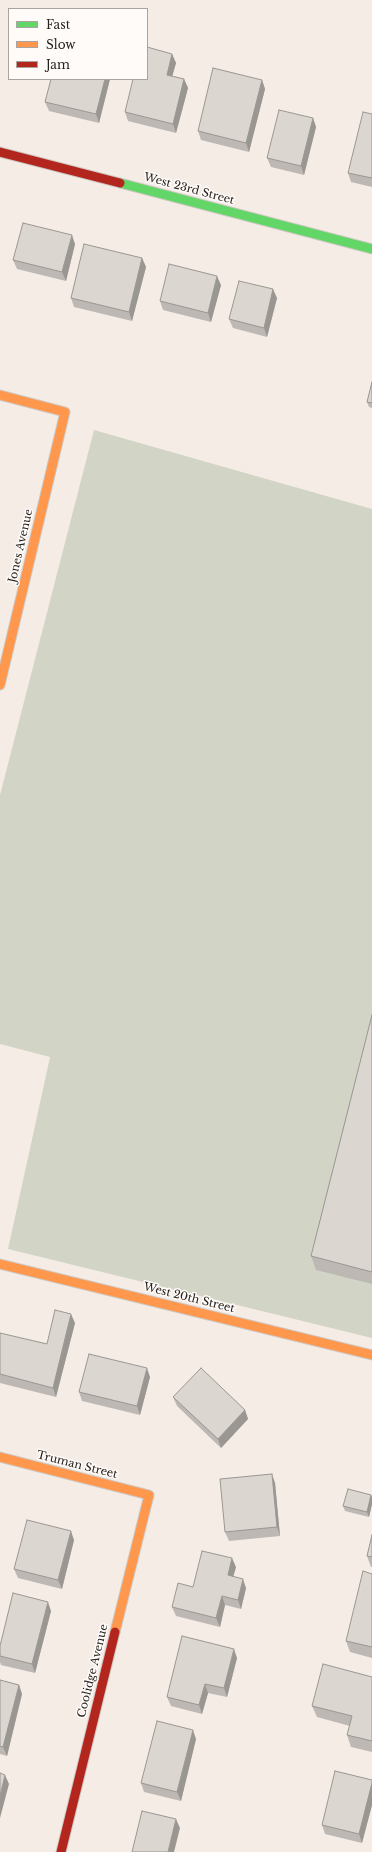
<!DOCTYPE html>
<html>
<head>
<meta charset="utf-8">
<style>
	body { margin:0 }
	#map { position:relative; width:372px; height:1852px; overflow:hidden; background:#f5ece6; font-family:"Libre Baskerville",serif }
	canvas { display:block }
	.legend { position:absolute; left:8px; top:8px; width:140px; height:72px; box-sizing:border-box; background:#fffbf9; border:1px solid #a9a4a1; margin:0; padding:5px 7px; list-style:none; font-size:12px; color:#27221d }
	.legend li { display:flex; align-items:center; gap:8px; height:20px }
	.legend b { width:20px; border:1px solid #a9a4a1 }
</style>
</head>
<body>
<div id="map">
<canvas width="372" height="1852"></canvas>
<ul class="legend">
<li><b style="height:5px;background:#63d668"></b>Fast</li>
<li><b style="height:5px;background:#ff974d"></b>Slow</li>
<li><b style="height:5px;background:#b3261e"></b>Jam</li>
</ul>
</div>
<script>
const ctx = document.querySelector('canvas').getContext('2d');
ctx.lineJoin = 'round';
function fillPath(path, color) { ctx.fillStyle = color; ctx.fill(path, 'evenodd'); }
const toPath = rows => new Path2D(rows.map(r => 'M' + r).join(''));
function trace(path, color, width, dash) { ctx.strokeStyle = color; ctx.lineWidth = width; ctx.lineCap = dash ? 'butt' : 'round'; ctx.setLineDash(dash || []); ctx.stroke(path); }
function label(font, color, halo, rows, align = 'center') {
  ctx.font = font + ' "Libre Baskerville",serif'; ctx.lineWidth = 3; ctx.setLineDash([]); ctx.textBaseline = 'middle'; ctx.strokeStyle = halo; ctx.fillStyle = color; for (const [text, x, y, turn = 0] of rows) {
    ctx.save(); ctx.translate(x, y); ctx.rotate((+turn || 0) * Math.PI / 180); ctx.textAlign = isNaN(turn) ? turn : align; if (halo) ctx.strokeText(text, 0, 0); ctx.fillText(text, 0, 0); ctx.restore();
  }
}
const green = toPath([
	[94,430,372,509,372,1338,8,1249,50,1057,0,1044,0,795]
]);
const fast = toPath([
	[120,183,372,249]
]);
const slow = toPath([
	[0,395,65,412,0,685],
	[0,1264,372,1355],
	[0,1457,149,1495,115,1632]
]);
const jam = toPath([
	[0,152,120,183],
	[61,1852,115,1632]
]);
const wall = toPath([
	[172,54,176,63,172,76,184,79,188,88,176,133,128,121,125,112],
	[110,79,99,123,49,111,45,102],
	[262,80,265,89,249,152,201,140,198,131],
	[372,114,372,187,351,182,348,173],
	[313,118,316,127,304,175,271,167,267,158],
	[75,244,66,281,17,269,13,260],
	[142,258,146,267,132,321,74,307,71,298],
	[221,285,211,322,163,310,160,301],
	[277,298,267,337,233,328,229,319],
	[372,382,372,408,369,407,367,402],
	[372,1015,372,1284,316,1270,311,1256],
	[75,1323,56,1397,0,1383,0,1334,47,1344],
	[150,1377,140,1415,82,1401,79,1392],
	[173,1397,245,1410,248,1419,221,1448,177,1406],
	[275,1483,280,1536,229,1541,225,1532],
	[371,1495,372,1497,372,1504,369,1517,345,1511,343,1506],
	[372,1535,372,1567,371,1567,367,1556],
	[74,1540,62,1589,18,1578,14,1569],
	[236,1567,233,1577,246,1588,241,1609,225,1605,220,1627,176,1616,172,1607,193,1587],
	[372,1574,372,1658,350,1652,346,1641],
	[51,1611,35,1673,1,1665,0,1662,0,1646],
	[237,1658,227,1697,208,1693,202,1714,171,1706,167,1697],
	[372,1677,372,1752,351,1747,347,1735,350,1726,317,1717,312,1706],
	[0,1680,19,1685,22,1694,7,1756,0,1754],
	[196,1739,181,1801,144,1792,141,1783],
	[372,1780,372,1805,362,1843,325,1834,322,1825]
]);
const shadedWall = toPath([
	[172,54,176,63,170,84,167,75],
	[105,79,110,79,99,123,96,114],
	[184,79,188,88,176,133,173,124],
	[262,80,265,89,249,152,246,143],
	[313,118,316,127,304,175,301,166],
	[72,235,75,244,66,281,62,272],
	[142,258,146,267,132,321,129,312],
	[217,276,221,285,211,322,208,313],
	[273,289,277,298,267,337,264,328],
	[71,1314,75,1323,56,1397,53,1388],
	[147,1368,150,1377,140,1415,137,1406],
	[245,1410,248,1419,221,1448,218,1439],
	[272,1474,275,1483,280,1536,277,1527],
	[371,1495,372,1497,372,1504,369,1517,367,1512],
	[71,1531,74,1540,62,1589,58,1580],
	[232,1558,236,1567,231,1584,228,1575],
	[243,1579,246,1588,241,1609,238,1600],
	[222,1596,225,1605,220,1627,216,1618],
	[48,1602,51,1611,35,1673,32,1664],
	[234,1649,237,1658,227,1697,224,1688],
	[205,1684,208,1693,202,1714,199,1705],
	[19,1685,22,1694,7,1756,3,1747],
	[193,1730,196,1739,181,1801,177,1792],
	[5,1775,9,1784,0,1818,0,1796],
	[372,1783,372,1805,362,1843,359,1834],
	[176,1819,180,1828,174,1852,168,1852]
]);
const building = toPath([
	[147,47,172,54,167,75,184,79,173,124,125,112,133,79,147,79,147,47],
	[213,68,262,80,246,143,198,131,213,68],
	[51,79,105,79,96,114,45,102,51,79],
	[279,110,313,118,301,166,267,158,279,110],
	[363,112,372,114,372,178,348,173,363,112],
	[23,223,72,235,62,272,13,260,23,223],
	[84,244,142,258,129,312,71,298,84,244],
	[169,264,217,276,208,313,160,301,169,264],
	[239,281,273,289,264,328,229,319,239,281],
	[372,382,372,403,367,402,372,382],
	[372,1015,372,1272,311,1256,372,1015],
	[55,1310,71,1314,53,1388,0,1374,0,1333,47,1344,55,1310],
	[89,1354,147,1368,137,1406,79,1392,89,1354],
	[201,1368,245,1410,218,1439,173,1397,201,1368],
	[272,1474,277,1527,225,1532,220,1479,272,1474],
	[348,1489,371,1495,367,1512,343,1506,348,1489],
	[27,1520,71,1531,58,1580,14,1569,27,1520],
	[372,1535,372,1557,367,1556,372,1535],
	[202,1551,232,1558,228,1575,243,1579,238,1600,222,1596,216,1618,172,1607,178,1583,193,1587,202,1551],
	[363,1571,372,1574,372,1647,346,1641,363,1571],
	[13,1593,48,1602,32,1664,0,1656,0,1646,13,1593],
	[182,1636,234,1649,224,1688,205,1684,199,1705,167,1697,182,1636],
	[323,1664,372,1677,372,1741,347,1735,352,1716,312,1706,323,1664],
	[0,1680,19,1685,3,1747,0,1746,0,1680],
	[157,1721,193,1730,177,1792,141,1783,157,1721],
	[335,1771,372,1780,372,1783,359,1834,322,1825,335,1771],
	[0,1773,5,1775,0,1796,0,1773],
	[142,1811,176,1819,168,1852,132,1852,142,1811]
]);
const streetNames = [
	["West 23rd Street",189,189,15],
	["Jones Avenue",21,546,-77],
	["West 20th Street",189,1298,14],
	["Truman Street",77,1465,14],
	["Coolidge Avenue",93,1671,-76]
];
fillPath(green, '#d2d5c6');
trace(fast, '#cec8c3', 11);
trace(slow, '#cec8c3', 11);
trace(jam, '#cec8c3', 11);
trace(fast, '#63d668', 9);
trace(slow, '#ff974d', 9);
trace(jam, '#b3261e', 9);
fillPath(wall, '#bdb8b4');
fillPath(shadedWall, '#9a9692');
fillPath(building, '#dcd6d1');
trace(building, '#9a9692', 1);
label('11px', '#27221d', '#fffbf9', streetNames);
</script>
</body>
</html>
